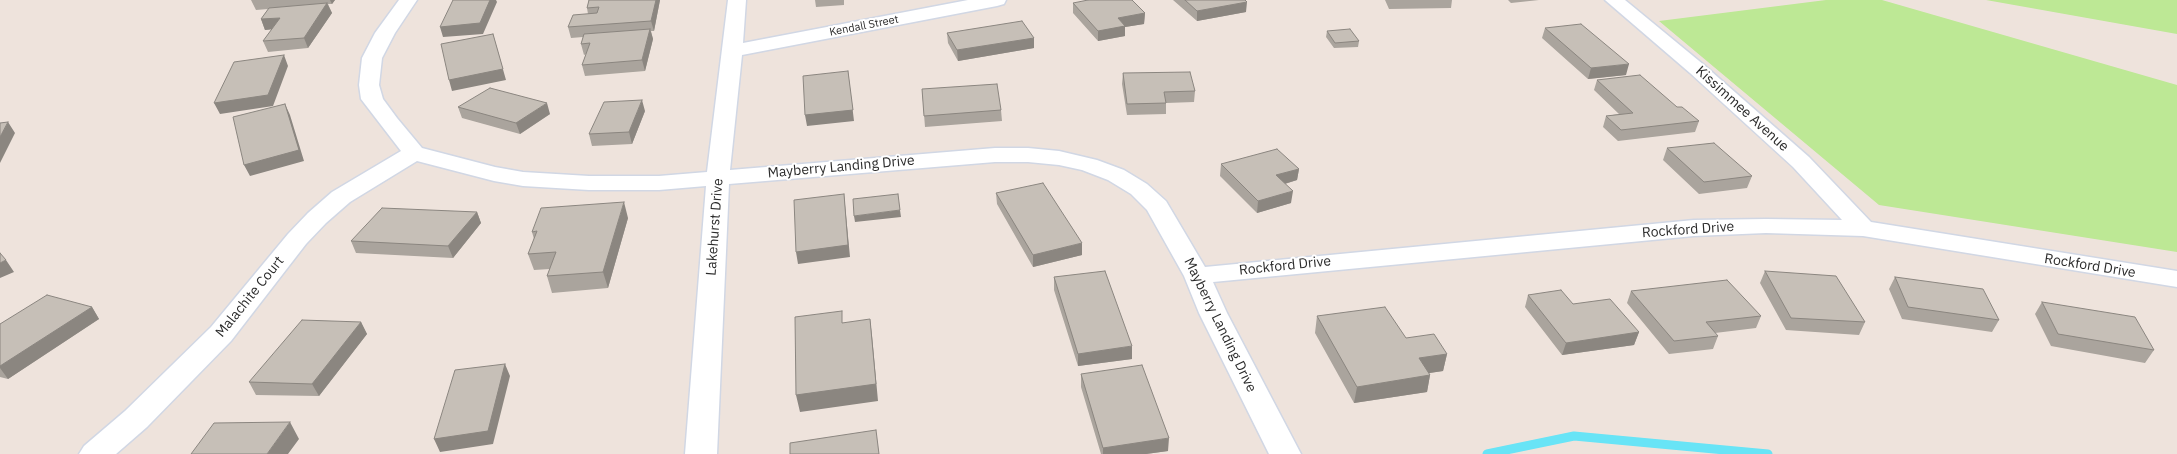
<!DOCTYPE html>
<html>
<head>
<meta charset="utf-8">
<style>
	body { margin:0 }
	canvas { display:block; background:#eee3dc }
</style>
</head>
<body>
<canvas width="2177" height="454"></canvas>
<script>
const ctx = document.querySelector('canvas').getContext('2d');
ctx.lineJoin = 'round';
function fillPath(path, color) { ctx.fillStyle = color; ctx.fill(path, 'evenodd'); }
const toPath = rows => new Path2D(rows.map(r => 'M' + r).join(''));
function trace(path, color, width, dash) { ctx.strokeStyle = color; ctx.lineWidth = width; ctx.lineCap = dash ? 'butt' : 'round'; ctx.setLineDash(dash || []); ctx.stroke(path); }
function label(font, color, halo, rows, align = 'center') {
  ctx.font = font + ' "IBM Plex Sans",sans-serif'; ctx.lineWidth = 4; ctx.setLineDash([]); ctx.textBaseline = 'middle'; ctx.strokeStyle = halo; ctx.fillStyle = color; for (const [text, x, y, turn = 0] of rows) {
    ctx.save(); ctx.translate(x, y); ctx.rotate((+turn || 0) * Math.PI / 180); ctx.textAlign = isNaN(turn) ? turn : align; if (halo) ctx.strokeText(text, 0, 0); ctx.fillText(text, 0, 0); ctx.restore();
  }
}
const green = toPath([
	[1826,0,1882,0,2177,85,2177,252,1879,205,1659,21],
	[1986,0,2177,0,2177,34]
]);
const stream = toPath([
	[1487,454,1574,436,1768,454]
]);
const street = toPath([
	[399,0,417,0,395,33,382,58,379,85,383,99,397,118,422,148,495,167,523,172,589,176,659,176,707,172,728,0,746,0,743,43,968,0,1006,0,1004,4,997,6,742,55,730,170,995,148,1028,148,1059,151,1097,160,1124,170,1147,184,1166,201,1205,267,1694,220,1766,219,1842,220,1793,167,1690,73,1605,0,1625,0,1704,65,1809,157,1871,222,2177,271,2177,287,1863,236,1766,233,1694,236,1213,282,1227,313,1301,454,1269,454,1199,313,1184,276,1147,210,1131,194,1108,180,1082,170,1059,165,1028,162,995,162,729,184,717,454,685,454,706,186,659,190,589,190,523,186,494,181,417,161,350,202,326,223,306,244,231,341,147,427,116,454,79,454,84,446,125,411,211,327,288,234,308,213,332,192,401,151,361,99,359,85,362,58,375,33,399,0]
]);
const wall = toPath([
	[251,0,335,0,332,4,328,4,332,13,308,48,268,52,263,41,272,29,265,30,261,19,268,9,256,10],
	[589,0,660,0,654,31,651,31,653,39,645,71,585,76,582,65,586,54,584,55,581,44,583,37,571,38,568,27,588,14,587,8],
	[815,0,844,0,844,5,816,7],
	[1173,0,1245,0,1246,12,1197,21],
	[1385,0,1452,0,1451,8,1389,9],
	[1508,0,1539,0,1511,3],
	[1073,3,1145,13,1144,24,1125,27,1125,36,1098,41,1073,13],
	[1545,28,1626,75,1588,79,1542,38],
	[1327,31,1359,41,1358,47,1334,48,1326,37],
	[947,33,1034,38,1034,48,958,61,948,43],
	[1123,73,1195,91,1194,102,1166,103,1166,114,1127,115,1122,84],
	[1597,80,1677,107,1699,121,1695,132,1618,141,1603,127,1606,116,1619,114,1594,90],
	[922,89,1001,110,1002,121,925,127],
	[458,107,550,114,520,134,462,118],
	[645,111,632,144,592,146,589,134],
	[1667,148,1752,176,1747,188,1699,194,1663,160],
	[1221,164,1299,169,1297,180,1285,184,1291,203,1257,213,1220,176],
	[996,193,1082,255,1033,267,997,204],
	[477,212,481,223,453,258,356,253,351,241],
	[628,218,608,288,552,293,547,276,550,269,534,270,528,254,534,239,532,232],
	[1765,271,1865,322,1859,335,1786,330,1760,283],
	[1054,277,1132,359,1078,366,1054,290],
	[1895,277,1999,320,1992,332,1902,319,1889,289],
	[1631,291,1761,316,1756,328,1715,333,1718,336,1713,349,1669,354,1627,303],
	[1528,295,1573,304,1639,332,1634,345,1562,355,1525,307],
	[2042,302,2154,350,2145,363,2051,346,2035,314],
	[92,307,99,319,8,379,0,377,0,324],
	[1317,316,1406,338,1447,354,1443,371,1429,373,1430,375,1427,392,1354,403,1315,333],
	[361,322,367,334,319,396,256,395,249,382],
	[1081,374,1168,451,1146,454,1101,454,1081,387]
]);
const shadedWall = toPath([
	[330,0,335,0,332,4],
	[490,0,496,0,497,2,483,34,443,37,440,27],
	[656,0,660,0,654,31,651,21],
	[1247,2,1246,12,1197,21,1197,11],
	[327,3,332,13,308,48,304,38],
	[1145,13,1144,24,1125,27,1125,36,1098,41,1098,31,1118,18],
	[280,18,285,28,265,30,261,19],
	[650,29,653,39,645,71,642,60],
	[493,34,506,80,452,91,449,80],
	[1034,38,1034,48,958,61,957,50],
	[284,55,288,66,273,106,220,114,214,103],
	[1629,64,1626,75,1588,79,1591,68],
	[848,71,854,121,807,126,805,115],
	[642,100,645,111,632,144,629,132],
	[547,103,550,114,520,134,516,123],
	[285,104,290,115,304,161,250,176,244,165],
	[8,122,15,133,0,163,0,137],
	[1299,169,1297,180,1274,187,1276,175],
	[1293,191,1291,203,1257,213,1258,201],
	[844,194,850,257,798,264,796,252],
	[624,202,628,218,608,288,603,272],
	[900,210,901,217,855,222,854,216],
	[477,212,481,223,453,258,448,246],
	[1082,243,1082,255,1033,267,1033,255],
	[6,260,14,272,0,278,0,263],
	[92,307,99,319,8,379,0,368,0,366],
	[870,319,872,336,878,401,800,412,796,395],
	[361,322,367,334,319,396,312,384],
	[1639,332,1634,345,1562,355,1566,343],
	[1132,346,1132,359,1078,366,1078,354],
	[1447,354,1443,371,1416,375,1419,358],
	[505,364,510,376,493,444,440,452,434,439],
	[1430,375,1427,392,1354,403,1357,387],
	[290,422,299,439,288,454,267,454],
	[1169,438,1168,451,1146,454,1103,454,1103,448]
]);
const building = toPath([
	[453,0,490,0,480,23,440,27,453,0],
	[589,0,656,0,651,21,568,27,573,15,597,13,599,7,587,8,589,0],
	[1088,0,1132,0,1145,13,1118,18,1125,26,1098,31,1073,3,1088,0],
	[1185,0,1245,0,1247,2,1197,11,1185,0],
	[327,3,304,38,263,41,280,18,261,19,269,8,327,3],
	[1022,21,1034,38,957,50,947,33,1022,21],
	[1581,24,1629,64,1591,68,1545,28,1581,24],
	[650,29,642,60,582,65,590,43,581,44,584,34,650,29],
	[1350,29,1359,41,1335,43,1327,31,1350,29],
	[493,34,503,69,449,80,441,44,493,34],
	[284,55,268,95,214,103,234,62,284,55],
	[848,71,853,110,805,115,803,76,848,71],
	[1190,72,1195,91,1164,92,1166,103,1127,104,1123,73,1190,72],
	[1640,75,1677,107,1682,107,1699,121,1621,130,1606,116,1633,113,1597,80,1640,75],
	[997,84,1001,110,924,116,922,89,997,84],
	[490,88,547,103,516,123,458,107,490,88],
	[642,100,629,132,589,134,604,102,642,100],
	[285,104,299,150,244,165,233,117,285,104],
	[8,122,0,137,0,123,8,122],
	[1714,143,1752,176,1704,182,1667,148,1714,143],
	[1277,149,1299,169,1276,175,1293,191,1258,201,1221,164,1277,149],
	[1043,183,1082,243,1033,255,996,193,1043,183],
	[844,194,848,245,796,252,794,200,844,194],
	[898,194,900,210,854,216,853,199,898,194],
	[624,202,603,272,547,276,556,252,528,254,537,231,532,232,541,208,624,202],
	[382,208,477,212,448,246,351,241,382,208],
	[0,253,6,260,0,263,0,253],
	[1105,271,1132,346,1078,354,1054,277,1105,271],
	[1765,271,1836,276,1865,322,1791,318,1765,271],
	[1895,277,1983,289,1999,320,1908,307,1895,277],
	[1727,280,1761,316,1706,322,1718,336,1674,341,1631,291,1727,280],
	[1561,290,1573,304,1610,299,1639,332,1566,343,1528,295,1561,290],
	[47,295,92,307,0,366,0,324,47,295],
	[2042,302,2135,317,2154,350,2058,334,2042,302],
	[1385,307,1406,338,1434,334,1447,354,1419,358,1430,375,1357,387,1317,316,1385,307],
	[842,311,842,323,870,319,876,384,796,395,795,317,842,311],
	[302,320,361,322,312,384,249,382,302,320],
	[505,364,488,431,434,439,455,370,505,364],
	[1142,365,1169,438,1103,448,1081,374,1142,365],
	[290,422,267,454,191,454,214,423,290,422],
	[876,430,879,454,790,454,790,443,876,430]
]);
const farStreetnames = [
	["Kendall Street",864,26,-11]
];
const streetNames = [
	["Kissimmee Avenue",1742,109,42],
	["Mayberry Landing Drive",841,167,-5],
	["Lakehurst Drive",715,227,-86],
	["Rockford Drive",1688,230,-4],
	["Rockford Drive",1285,266,-6],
	["Rockford Drive",2090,266,9],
	["Malachite Court",250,297,-51],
	["Mayberry Landing Drive",1220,325,64]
];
fillPath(green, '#bde895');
trace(stream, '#68e4f6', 9);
trace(street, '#d1d7e4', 3);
fillPath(street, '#fff');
fillPath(wall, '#aaa49d');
fillPath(shadedWall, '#8b8680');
fillPath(building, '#c6bfb7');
trace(building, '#8b8680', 1);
label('11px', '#2b2b2b', '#fff', farStreetnames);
label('14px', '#2b2b2b', '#fff', streetNames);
</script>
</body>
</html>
